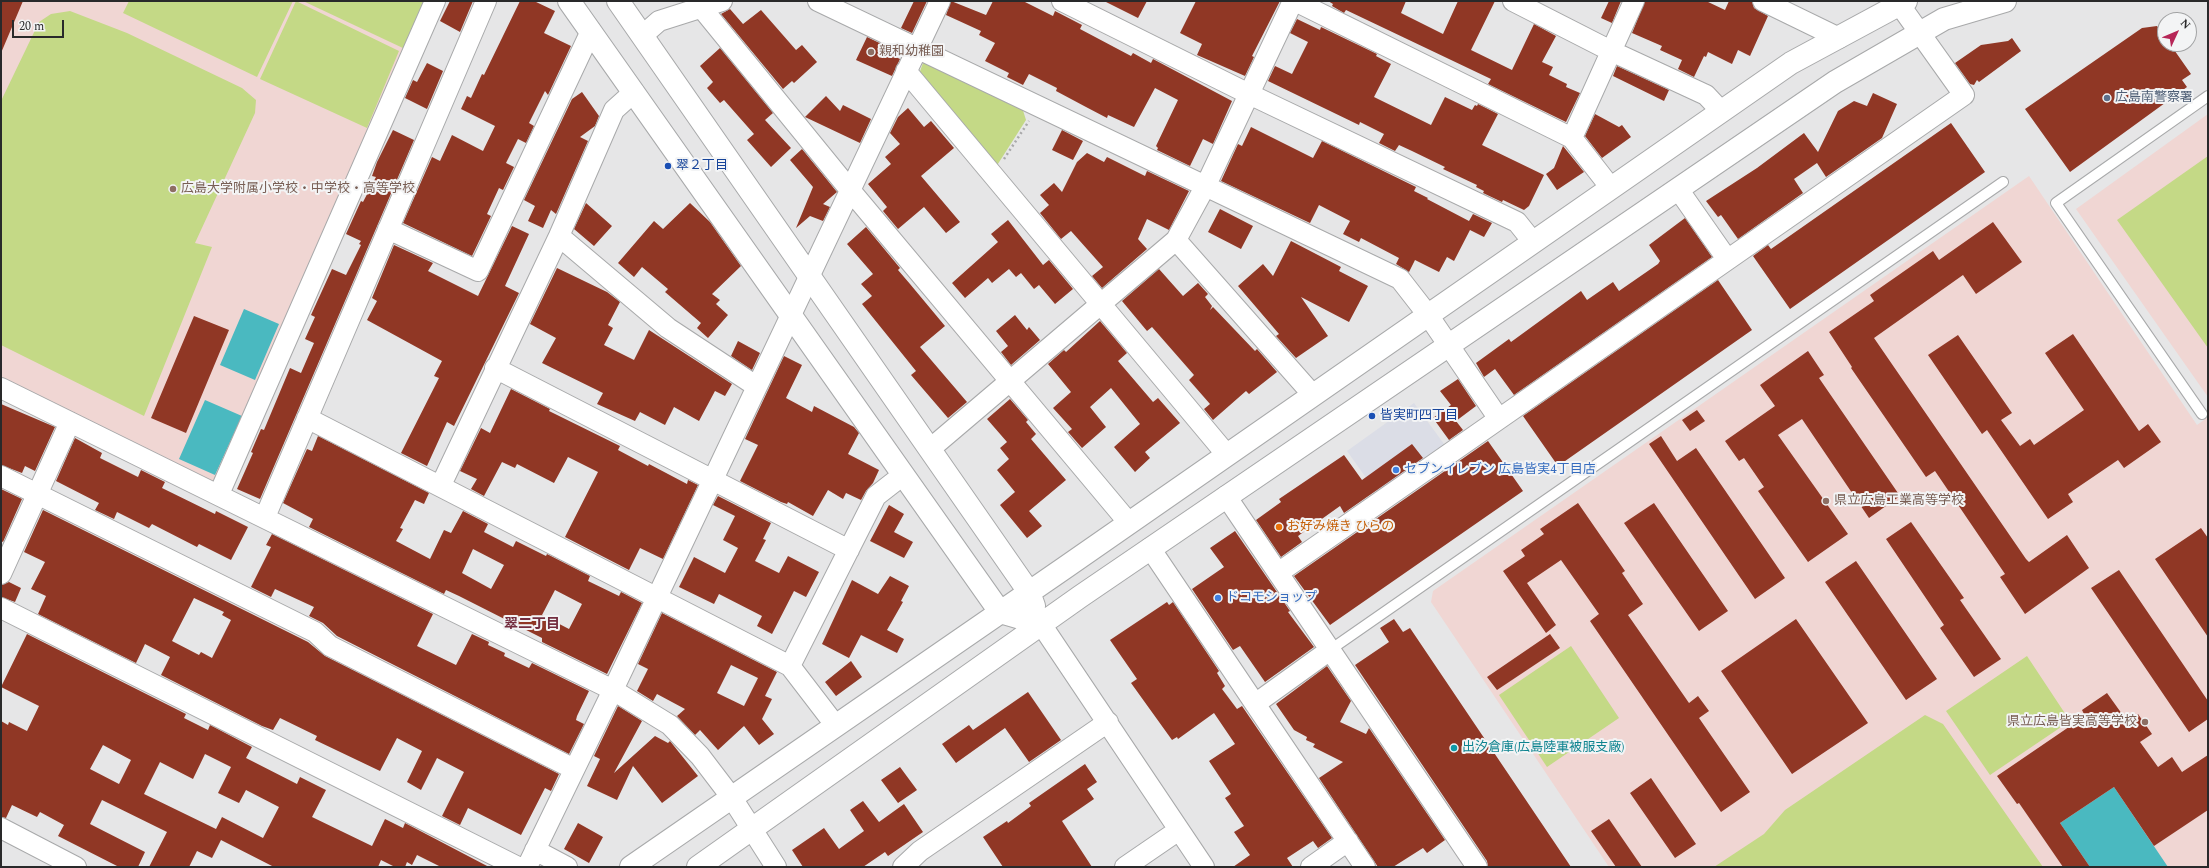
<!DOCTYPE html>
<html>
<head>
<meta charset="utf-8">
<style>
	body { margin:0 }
	#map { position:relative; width:2209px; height:868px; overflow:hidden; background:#e6e6e7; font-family:Spectral,serif }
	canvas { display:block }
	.frame { position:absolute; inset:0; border:2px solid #29292a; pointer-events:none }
	.north { position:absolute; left:2157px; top:12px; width:40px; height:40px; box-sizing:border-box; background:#f3f4f5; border:1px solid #a2a3a4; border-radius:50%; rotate:46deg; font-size:11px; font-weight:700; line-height:16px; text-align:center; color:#29292a }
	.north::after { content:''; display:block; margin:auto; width:14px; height:18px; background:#b62657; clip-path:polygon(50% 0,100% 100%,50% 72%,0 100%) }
	.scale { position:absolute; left:12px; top:20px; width:52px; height:18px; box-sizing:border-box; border:2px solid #29292a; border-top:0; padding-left:5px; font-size:12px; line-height:14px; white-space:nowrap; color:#29292a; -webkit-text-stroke:3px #f3f4f5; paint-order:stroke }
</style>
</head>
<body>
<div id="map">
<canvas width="2209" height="868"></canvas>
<div class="frame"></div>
<div class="north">N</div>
<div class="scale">20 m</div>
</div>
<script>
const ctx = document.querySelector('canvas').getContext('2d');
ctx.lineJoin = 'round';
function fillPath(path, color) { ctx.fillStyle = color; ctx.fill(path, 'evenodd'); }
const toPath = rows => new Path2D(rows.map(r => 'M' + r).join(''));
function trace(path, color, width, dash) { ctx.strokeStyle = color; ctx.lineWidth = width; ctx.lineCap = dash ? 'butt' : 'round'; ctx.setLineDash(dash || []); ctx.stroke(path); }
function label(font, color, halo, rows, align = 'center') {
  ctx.font = font + ' Spectral,"Noto Sans JP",serif'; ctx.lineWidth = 4; ctx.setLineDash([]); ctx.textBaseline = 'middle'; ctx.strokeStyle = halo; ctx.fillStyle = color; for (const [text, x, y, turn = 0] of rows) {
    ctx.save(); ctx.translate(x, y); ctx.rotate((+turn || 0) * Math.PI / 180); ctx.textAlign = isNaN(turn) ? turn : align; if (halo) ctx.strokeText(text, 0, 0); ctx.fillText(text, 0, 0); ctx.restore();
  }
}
const built = toPath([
	[1414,403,1447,448,1379,496,1347,451]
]);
const education = toPath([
	[1,1,429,1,216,483,1,378],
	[2208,114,2208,397,2076,209],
	[2029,176,2197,425,2208,417,2208,867,1609,867,1431,602,1433,591]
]);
const green = toPath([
	[129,1,293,1,257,77,123,13],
	[296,1,399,51,367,128,260,79],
	[303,1,426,1,405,49],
	[70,11,127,33,242,88,256,100,255,113,195,243,212,247,144,416,1,345,1,101,39,22,51,14],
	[928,61,1021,104,1026,120,996,167,919,74,923,63],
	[2208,156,2208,348,2117,220],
	[1571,646,1619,718,1547,767,1499,695],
	[2027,656,2070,721,1990,775,1946,711],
	[1925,715,1943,724,2043,867,1714,867,1764,834,1785,810]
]);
const water = toPath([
	[244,309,279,324,255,380,220,365],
	[205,400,242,416,215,475,179,459],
	[2114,787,2168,867,2090,867,2060,823]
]);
const building = toPath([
	[1,1,23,1,1,53],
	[450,1,473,1,460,32,440,21],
	[520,1,534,1,555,11,544,33,571,46,548,95,545,91,529,123,534,126,526,143,518,139,506,163,514,167,503,190,499,188,487,214,491,216,472,256,403,223,432,157,440,161,452,135,483,151,495,126,461,109,467,96,471,98,482,74,484,75],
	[914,1,927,1,912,33,901,28],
	[951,1,986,15,993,1,1023,1,1053,16,1055,11,1082,25,1080,29,1131,56,1133,53,1151,63,1153,59,1232,101,1213,144,1203,139,1190,166,1157,150,1158,148,1156,146,1178,100,1155,88,1134,127,1108,115,1107,118,1086,107,1056,91,1057,88,1029,74,1023,85,1007,77,1009,73,985,61,995,43,979,35,981,31,946,15],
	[1104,1,1147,1,1138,18],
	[1196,1,1280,1,1252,56,1254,57,1245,76,1197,55,1202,44,1180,33],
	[1328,1,1406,1,1401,13,1443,34,1458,1,1495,1,1471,50,1512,70,1534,24,1556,36,1542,62,1553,67,1549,75,1567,84,1566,87,1580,93,1566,122,1488,84,1491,79,1346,10,1344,13,1332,6,1333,4],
	[1609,1,1621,1,1612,23,1601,18],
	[1645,1,1706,1,1725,10,1729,1,1752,1,1754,8,1768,16,1750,56,1738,50,1732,64,1708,52,1706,57,1704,56,1694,77,1678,69,1682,60,1660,50,1662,46,1632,33],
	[730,9,743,24,761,10,796,50,802,45,817,62,794,83,792,81,783,89,721,14],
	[1297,19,1320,30,1321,27,1377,54,1376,56,1391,64,1374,97,1431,125,1445,97,1472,110,1475,105,1477,106,1478,104,1498,114,1482,145,1544,175,1529,206,1524,210,1503,200,1502,202,1483,193,1484,191,1476,187,1477,185,1443,169,1445,167,1412,151,1399,145,1395,151,1379,143,1384,134,1360,122,1359,125,1268,81,1275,66,1292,74,1308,42,1290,33],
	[2157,26,2165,37,2165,44,2170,44,2191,74,2182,80,2187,87,2070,172,2025,109,2142,28],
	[867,37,890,48,883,51,900,59,892,76,856,60],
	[2012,38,2021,51,1979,82,1977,80,1974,85,1970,84,1955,63,1981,45,2008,41],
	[720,48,773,113,765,120,791,148,771,167,747,140,754,134,724,100,720,103,707,88,713,82,700,66],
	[427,63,443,71,427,109,405,98,413,80,417,82],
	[1617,66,1669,90,1664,101,1613,76],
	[582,92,599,116,595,126,580,137,588,141,556,214,551,210,543,228,528,221,535,206,524,200,572,99],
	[1873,93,1897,104,1882,138,1826,177,1817,163,1794,179,1803,193,1738,239,1721,215,1718,217,1706,201,1757,168,1804,133,1818,152,1838,111,1854,101,1867,106],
	[826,96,840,111,843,105,871,119,860,143,805,117],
	[908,108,924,127,931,121,954,148,921,176,960,222,946,233,924,207,898,229,883,211,887,207,868,184,891,164,885,157,900,144,890,133,898,117],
	[1595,114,1619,127,1622,125,1631,137,1602,158,1585,136],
	[1951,123,1985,172,1790,309,1753,256,1768,245,1771,249],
	[1251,127,1313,158,1322,141,1416,187,1414,191,1428,198,1427,199,1469,221,1473,214,1492,223,1484,237,1470,230,1454,261,1447,257,1439,272,1415,260,1409,272,1396,264,1399,258,1361,238,1359,242,1343,234,1350,221,1319,205,1310,223,1221,181,1238,144,1242,146],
	[393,130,414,140,260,499,237,489,253,453,251,452,261,429,264,430,290,368,301,373,314,343,305,339,315,317,311,315,332,269,346,275,361,245,359,244,361,241,346,234,361,201,363,202,376,177,372,176,377,162],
	[1062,130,1083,141,1073,160,1052,150],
	[1563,146,1584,172,1557,190,1546,174,1554,168],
	[802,149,837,192,823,204,830,207,823,221,810,216,796,228,813,187,790,160],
	[1087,153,1104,162,1107,157,1145,176,1147,171,1189,191,1169,230,1147,219,1138,239,1147,249,1102,288,1092,276,1103,267,1071,231,1061,239,1040,213,1049,205,1040,195,1054,183,1062,192,1077,162],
	[586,203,612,226,594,246,574,229],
	[690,203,710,222,741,266,712,294,720,300,716,304,728,315,708,338,697,328,701,323,665,292,668,289,642,267,634,277,618,263,654,221,663,229],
	[1220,209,1253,226,1241,249,1208,232],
	[1685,218,1712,257,1514,395,1495,369,1484,377,1476,363,1509,339,1511,342,1581,291,1587,300,1613,282,1619,291,1658,264,1660,261,1649,245],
	[1008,220,1043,265,1049,260,1073,289,1055,304,1039,285,1034,289,1021,273,1016,277,1009,269,992,283,988,278,965,298,952,283,998,242,991,234],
	[1993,222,2022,262,1976,294,1963,275,1874,338,2026,559,2029,562,2067,535,2089,568,2025,614,2000,577,2005,574,1935,471,1926,477,1851,368,1852,367,1829,332,1874,301,1870,295,1933,251,1939,260],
	[512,226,529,234,505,286,519,293,454,426,447,422,427,466,401,453,439,378,434,376,442,361,367,320,377,301,372,298,394,245,433,263,428,271,478,296],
	[866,227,900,268,898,270,910,284,945,326,920,347,967,402,948,418,911,375,916,371,862,304,872,296,861,284,873,274,847,244],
	[1291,241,1341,267,1339,271,1368,286,1349,322,1301,297,1328,336,1296,358,1276,336,1279,334,1238,286,1263,264,1273,276],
	[557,268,607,292,620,302,608,325,613,328,604,345,634,360,649,330,732,384,725,396,715,391,699,421,674,407,665,425,640,412,635,421,597,404,603,393,542,363,556,338,530,324],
	[1159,269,1183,296,1198,283,1208,294,1205,297,1212,306,1210,310,1213,307,1255,351,1257,349,1277,372,1249,394,1246,391,1213,420,1204,409,1210,404,1189,380,1194,375,1152,327,1147,331,1122,301],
	[1718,280,1752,330,1558,466,1523,416],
	[1015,315,1027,330,1029,327,1040,340,1011,365,1001,352,1008,346,996,331],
	[194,316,229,330,186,433,151,418],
	[1100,321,1127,353,1118,361,1153,402,1158,398,1180,423,1145,452,1150,458,1135,472,1114,447,1140,424,1111,388,1090,407,1106,427,1082,448,1068,432,1072,429,1053,408,1071,392,1048,364,1064,350,1066,352],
	[2073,334,2139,431,2148,424,2161,442,2124,468,2118,460,2068,494,2073,502,2048,519,1987,430,1982,434,1928,355,1958,335,2012,413,2001,420,2020,446,2030,439,2034,445,2084,410,2045,353],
	[738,341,760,353,752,370,731,356],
	[1808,351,1824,375,1819,378,1900,496,1869,518,1802,419,1778,435,1848,534,1808,562,1758,491,1764,487,1744,458,1739,461,1725,441,1775,406,1760,385],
	[784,356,802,365,786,398,812,412,814,406,854,427,859,433,848,454,879,470,873,483,866,491,861,500,846,493,843,499,828,490,813,516,788,502,787,504,781,502,740,481,758,445,745,439],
	[1458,379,1476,406,1456,421,1463,430,1449,440,1433,418,1451,405,1440,391],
	[511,389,550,409,549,411,620,446,618,450,648,466,649,464,687,484,688,480,698,485,663,559,640,548,629,570,565,537,598,472,568,457,554,483,517,464,515,468,502,462,484,496,471,489,477,479,460,471,481,428,490,433],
	[1010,399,1028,420,1026,422,1036,434,1031,439,1066,480,1029,511,1042,526,1027,538,1000,505,1015,492,997,470,1009,459,1000,448,1007,442,987,419],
	[1,404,55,427,35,471,25,466,22,473,1,465],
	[1697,410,1705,421,1690,431,1682,420],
	[318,436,429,493,424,504,415,500,400,528,403,529,396,541,430,559,444,530,451,533,463,511,488,524,484,532,513,547,516,541,546,556,547,554,590,576,588,581,619,596,621,592,642,603,607,674,542,642,542,638,459,596,446,590,444,594,309,527,313,519,283,503,307,449,312,451],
	[473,549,504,565,491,589,462,573],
	[555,590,582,604,569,629,542,615],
	[1661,436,1677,461,1696,448,1785,578,1755,599,1649,444],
	[75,438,102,453,100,458,138,477,141,470,165,482,162,488,215,514,216,511,248,527,231,560,199,544,197,547,152,524,149,528,117,512,114,519,95,510,99,503,56,481],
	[1488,441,1523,491,1330,625,1294,576],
	[1412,444,1423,458,1344,513,1340,506,1298,536,1302,542,1281,557,1256,520,1281,502,1279,499,1344,455,1362,480],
	[1,489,22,499,3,542,1,541],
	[718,496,771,523,763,539,766,540,755,561,779,573,788,556,819,572,806,597,794,591,772,634,757,626,762,616,719,594,714,604,679,587,694,557,725,573,738,548,723,540,735,516,713,505],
	[1578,503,1625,571,1622,573,1643,604,1628,615,1689,703,1698,696,1709,711,1699,718,1750,792,1721,812,1590,621,1599,614,1561,560,1527,583,1556,625,1546,633,1503,571,1525,556,1521,550,1544,534,1540,529],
	[1654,503,1728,611,1699,631,1624,523],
	[889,505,904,514,894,532,913,542,904,558,870,541],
	[43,510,308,642,325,656,559,774,551,791,545,788,521,835,468,808,460,825,442,816,464,772,437,758,421,790,407,782,422,751,397,738,380,771,315,740,317,736,280,718,273,730,262,726,161,675,170,657,145,644,136,663,38,614,46,596,31,589,45,562,24,552],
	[194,598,224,612,222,615,231,620,212,658,201,652,199,655,172,641],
	[1911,522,1964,598,1960,600,2001,659,1974,677,1940,628,1944,625,1886,539],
	[2201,528,2208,538,2208,637,2155,559],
	[1235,531,1290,611,1288,612,1314,647,1265,682,1240,646,1233,650,1192,589,1224,567,1210,548],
	[272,534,433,614,417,646,456,665,472,634,489,642,488,645,505,653,504,656,529,668,532,663,589,691,577,716,576,720,584,724,569,754,337,636,323,623,309,616,314,607,275,589,271,597,251,587,271,547,266,545],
	[1856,561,1937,679,1906,700,1825,582],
	[2119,570,2208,701,2208,719,2189,732,2091,588],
	[890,576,909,586,901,601,903,602,887,630,904,639,897,653,861,635,849,658,822,644,852,580,878,594],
	[9,582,21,588,15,602,1,597,2,585],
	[1167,602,1169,605,1173,602,1219,671,1217,673,1225,686,1222,689,1237,709,1242,706,1332,838,1318,848,1313,841,1287,858,1293,867,1233,867,1250,855,1234,832,1244,826,1225,798,1231,794,1209,761,1235,744,1214,713,1178,739,1177,737,1172,740,1131,683,1137,679,1110,640],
	[662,613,777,672,765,696,772,699,762,719,774,734,759,745,744,726,718,750,700,730,695,735,677,716,685,709,657,694,653,701,637,691,648,669,638,664],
	[731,665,758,678,744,706,717,693],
	[1394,619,1403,632,1410,628,1571,867,1488,867,1487,861,1355,665,1389,642,1380,628],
	[1796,619,1868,723,1792,774,1721,671],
	[27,634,186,714,184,718,208,730,210,725,252,747,246,758,297,784,300,777,326,790,312,817,372,846,385,819,403,828,405,823,489,867,441,867,417,855,412,865,407,862,405,867,395,867,381,860,378,867,274,867,221,840,212,858,197,851,189,867,149,867,167,832,102,800,90,824,145,852,138,867,119,867,58,836,64,825,40,812,37,817,12,805,6,818,1,817,1,721,8,725,9,722,27,731,39,706,1,687],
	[103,745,131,760,119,784,90,769],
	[205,754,231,767,218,793,239,803,246,790,279,807,263,838,222,817,216,829,144,794,160,762,193,779],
	[1550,634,1560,648,1497,690,1487,677],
	[851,661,862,677,836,696,825,682],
	[1327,666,1351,701,1340,722,1366,734,1369,728,1445,840,1427,853,1423,848,1393,867,1378,867,1319,778,1343,762,1313,747,1315,744,1306,740,1307,737,1294,730,1276,704],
	[1028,692,1061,740,1029,762,1005,728,956,763,942,744,969,725,973,730],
	[2107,693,2127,721,2138,714,2152,734,2140,742,2158,767,2172,757,2182,772,2208,755,2208,810,2154,846,2114,787,2060,823,2090,867,2063,867,2019,803,2017,804,1997,776,2085,716,2082,710],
	[618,706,642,721,614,773,655,736,668,743,670,741,698,776,662,803,633,766,617,800,587,786,600,759,594,756],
	[1085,764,1097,782,1087,789,1094,799,1062,821,1092,867,1003,867,983,837,1007,821,1008,823,1031,806,1029,803],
	[900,767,917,790,898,803,881,780],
	[1651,778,1696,844,1675,858,1630,793],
	[863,801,879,822,904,804,923,832,888,856,885,852,863,867,803,867,792,850,824,828,839,849,864,831,850,810],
	[1609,819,1642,867,1616,867,1591,831],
	[578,823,603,837,589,863,564,849]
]);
const path = toPath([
	[1004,159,1029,121]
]);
const service = toPath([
	[2202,414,2056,203,2208,96],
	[1330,650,2003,182]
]);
const minor = toPath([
	[696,1,850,190,1129,523],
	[818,1,1400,279,1428,315,1499,419],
	[1062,1,1249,94,1517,222,1533,242],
	[1295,1,1572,138,1611,188],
	[1513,1,1611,51,1706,95,1721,111],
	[1763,1,1839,38],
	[642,36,659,21,722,1],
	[906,71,1227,455],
	[1572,138,1634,1],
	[1678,189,1727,259],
	[388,229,478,271,591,31],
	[559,236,668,328,756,386],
	[1176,240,1313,395],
	[495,368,849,550],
	[1,388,613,690,670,725,700,756,732,798,776,867],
	[307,418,790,666,836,726],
	[930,449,1176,240,1206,185,1293,1],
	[1,476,315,632,330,646,574,769],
	[441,485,559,236,614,110,634,92],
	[219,494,435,1],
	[1226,496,1477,867],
	[265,517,486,1],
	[1150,548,1365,867],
	[1278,573,1964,95,1897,1],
	[1,574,70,422],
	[1,608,518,867],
	[1041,624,1204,867],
	[790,666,876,496,903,475],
	[1255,704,1330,650],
	[1,828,76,867],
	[535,850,567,867],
	[527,867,613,690,940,1],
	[903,867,920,851,1108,722],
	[1125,867,1179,830],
	[1311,867,1348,841]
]);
const tertiary = toPath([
	[569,1,1000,612,1041,624],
	[618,1,1029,592,1034,606],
	[631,867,1063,569,1791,63,1906,1],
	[698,867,1081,596,1835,82,1944,19,2005,1]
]);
const markers = [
	[871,52,4,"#8d6e63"],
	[2107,98,4,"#5c6f8a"],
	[668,166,4,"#1a4fb4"],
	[173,189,4,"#8d6e63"],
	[1372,416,4,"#1a4fb4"],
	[1396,470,4,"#3f7fe0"],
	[1826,501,4,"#8d6e63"],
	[1279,527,4,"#e8710a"],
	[1218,598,4,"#3f7fe0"],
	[2145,722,4,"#8d6e63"],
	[1454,748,4,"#0f9aa8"]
];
const educationNames = [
	["親和幼稚園",879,52],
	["広島大学附属小学校・中学校・高等学校",181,189],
	["県立広島工業高等学校",1834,501],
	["県立広島皆実高等学校",2137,722,"right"]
];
const serviceNames = [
	["広島南警察署",2115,98]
];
const transitNames = [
	["翠２丁目",676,166],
	["皆実町四丁目",1380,416]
];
const shopNames = [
	["セブンイレブン 広島皆実4丁目店",1404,470],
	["ドコモショップ",1226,598]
];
const foodNames = [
	["お好み焼き ひらの",1287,527]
];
const cultureNames = [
	["出汐倉庫(広島陸軍被服支廠)",1462,748]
];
const neighbourhoodNames = [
	["翠二丁目",532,625]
];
fillPath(built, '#dbdde6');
fillPath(education, '#f0d6d3');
fillPath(green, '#c4d986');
fillPath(water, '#4ab9c0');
fillPath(building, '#903725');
trace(service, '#a8a9aa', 12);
trace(minor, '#a8a9aa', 22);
trace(tertiary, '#a8a9aa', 24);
trace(path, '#a9a9aa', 2.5, [2, 3]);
trace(service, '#fff', 10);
trace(minor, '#fff', 20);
trace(tertiary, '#fff', 22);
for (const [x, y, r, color] of markers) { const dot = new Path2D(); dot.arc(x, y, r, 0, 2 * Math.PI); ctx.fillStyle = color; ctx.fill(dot); trace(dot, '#f3f4f5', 1.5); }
label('13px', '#785e54', '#f3f4f5', educationNames, 'left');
label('13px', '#4e5e75', '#f3f4f5', serviceNames, 'left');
label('13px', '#164399', '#f3f4f5', transitNames, 'left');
label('13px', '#366cbe', '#f3f4f5', shopNames, 'left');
label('13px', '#c56008', '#f3f4f5', foodNames, 'left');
label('13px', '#0d838f', '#f3f4f5', cultureNames, 'left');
label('bold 14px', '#732d3f', '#f3f4f5', neighbourhoodNames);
</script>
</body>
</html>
